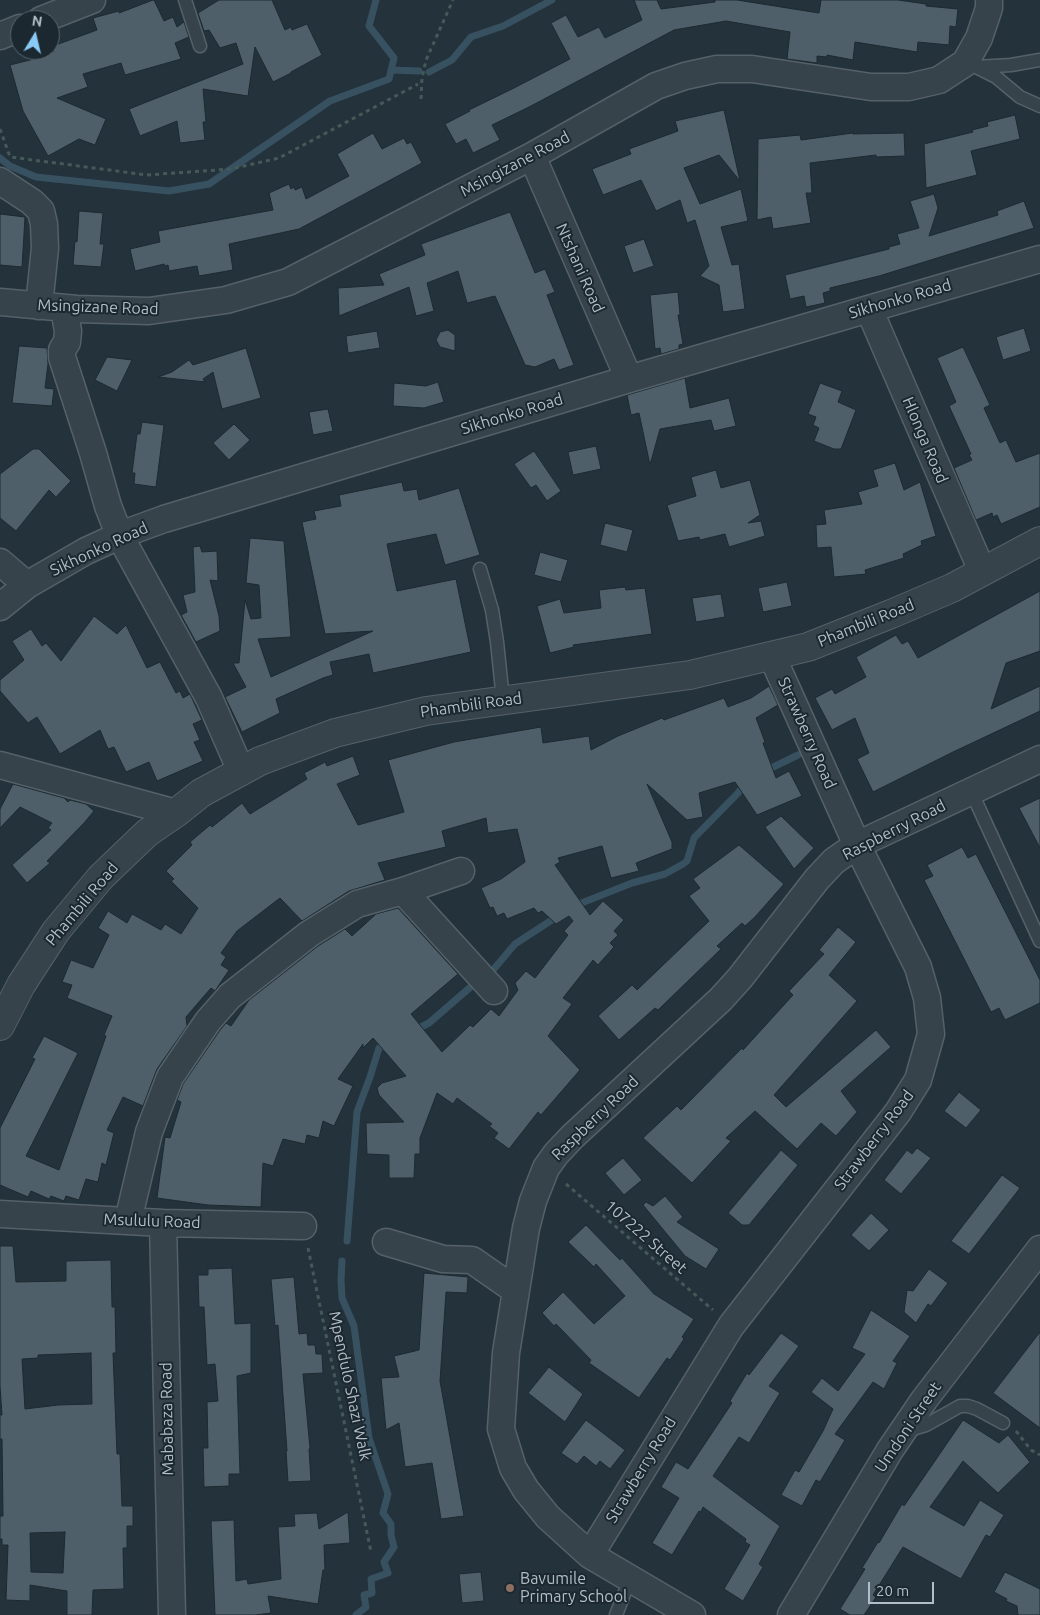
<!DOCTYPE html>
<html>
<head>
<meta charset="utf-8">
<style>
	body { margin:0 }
	#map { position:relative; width:1040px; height:1615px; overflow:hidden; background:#23323b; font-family:Ubuntu,sans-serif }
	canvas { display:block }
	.north { position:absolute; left:10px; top:10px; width:50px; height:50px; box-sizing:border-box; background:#1c2830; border:1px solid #58646c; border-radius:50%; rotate:9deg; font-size:14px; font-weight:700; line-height:20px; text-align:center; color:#b2bec7 }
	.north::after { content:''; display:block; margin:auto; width:18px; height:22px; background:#89c9f5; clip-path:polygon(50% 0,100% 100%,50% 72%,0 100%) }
	.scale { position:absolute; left:868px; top:1582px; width:66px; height:22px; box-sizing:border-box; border:2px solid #b2bec7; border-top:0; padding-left:6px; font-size:15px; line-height:18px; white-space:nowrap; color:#b2bec7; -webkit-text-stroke:4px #1c2830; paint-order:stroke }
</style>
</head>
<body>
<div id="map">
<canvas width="1040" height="1615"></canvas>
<div class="north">N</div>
<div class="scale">20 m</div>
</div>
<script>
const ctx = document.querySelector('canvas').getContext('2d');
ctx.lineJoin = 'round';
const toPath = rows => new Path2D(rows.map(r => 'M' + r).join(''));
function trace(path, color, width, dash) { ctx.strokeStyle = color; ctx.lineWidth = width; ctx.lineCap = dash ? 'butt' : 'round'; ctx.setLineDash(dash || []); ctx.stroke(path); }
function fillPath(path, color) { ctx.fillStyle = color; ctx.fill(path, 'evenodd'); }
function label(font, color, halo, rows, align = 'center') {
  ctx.font = font + ' Ubuntu,sans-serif'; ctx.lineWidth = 4; ctx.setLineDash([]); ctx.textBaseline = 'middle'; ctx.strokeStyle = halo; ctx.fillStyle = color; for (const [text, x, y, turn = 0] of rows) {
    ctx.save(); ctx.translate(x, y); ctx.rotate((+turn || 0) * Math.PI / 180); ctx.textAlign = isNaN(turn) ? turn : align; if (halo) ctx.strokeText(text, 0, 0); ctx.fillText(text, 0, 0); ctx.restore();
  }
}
const stream = toPath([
	[391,70,419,71],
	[429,72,452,60,471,37,503,26,552,0],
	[0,158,10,166,36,177,169,191,209,184,330,101,389,79,394,58,369,26,376,0],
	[765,771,798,755],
	[574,906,632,883,665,874,683,864,687,861,694,838,738,793,745,783],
	[488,976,515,944,558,916],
	[415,1030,429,1023,474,984],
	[347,1241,357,1112,370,1077,379,1048,387,1044],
	[342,1261,341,1280,342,1298,354,1326,369,1438,388,1494,383,1513,391,1524,391,1535,394,1547,384,1562,388,1573,371,1579,372,1593,364,1595,366,1607,356,1615]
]);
const building = toPath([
	[153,0,154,0,164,21,173,17,177,27,184,22,189,37,175,43,181,59,125,75,121,63,83,74,88,87,57,98,106,119,95,145,79,139,48,156,23,111,10,65,46,56,46,54,54,51,53,46,97,30,93,18,119,11,119,13,153,0],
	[219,0,272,0,285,30,291,27,292,30,307,24,322,55,291,72,291,73,273,82,255,47,248,96,203,89,206,122,203,122,205,140,180,143,177,121,140,136,129,109,243,64,236,43,220,48,209,30,204,31,198,13,219,0],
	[634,0,657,0,661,9,715,2,715,0,737,0,819,13,821,0,898,0,926,4,926,6,958,9,956,27,950,26,949,45,918,42,917,52,855,42,853,60,827,55,827,57,817,56,817,63,787,59,790,32,726,21,674,30,529,107,492,125,500,140,473,153,466,139,456,144,445,124,470,111,469,110,514,88,570,59,551,23,566,15,578,37,599,27,605,38,642,20,634,0],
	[724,110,740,181,719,155,684,168,700,204,741,189,748,221,721,227,732,265,739,264,745,309,723,312,719,285,700,276,709,266,695,220,687,223,680,200,656,211,641,180,603,195,592,169,631,154,629,149,678,131,675,121,724,110],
	[1015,115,1020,139,971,151,977,175,926,188,924,144,973,132,972,130,988,126,987,122,1015,115],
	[373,133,382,149,404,138,407,144,411,142,422,163,299,229,229,244,233,270,199,276,197,266,169,271,168,265,165,266,164,264,135,271,130,249,160,242,158,231,273,210,269,193,289,184,291,189,294,187,295,190,302,187,306,199,349,176,337,154,373,133],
	[853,133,853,134,904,133,905,156,876,157,876,155,810,163,812,193,806,193,811,223,773,229,771,217,757,220,758,139,800,135,801,140,853,133],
	[934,194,938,208,929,236,998,215,997,211,1024,201,1034,228,879,276,830,288,830,291,823,293,825,303,806,307,804,296,790,299,785,275,889,249,889,247,900,244,897,234,919,228,910,201,934,194],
	[79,211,103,213,100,244,104,244,101,267,73,265,75,241,77,242,79,211],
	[510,212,535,273,545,269,555,292,547,295,574,365,559,370,554,359,535,367,525,365,495,296,467,303,458,271,427,283,434,311,416,316,409,287,339,316,338,288,384,285,379,274,425,255,421,244,510,212],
	[0,214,25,217,22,267,0,265,0,214],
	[644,239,654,266,633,273,624,246,644,239],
	[678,292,680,315,678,315,683,344,679,345,679,349,661,354,660,348,655,349,650,295,678,292],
	[1024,328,1031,351,1003,360,996,337,1024,328],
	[448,330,455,335,455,351,440,347,436,340,440,332,448,330],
	[377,331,380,348,348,353,346,336,377,331],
	[19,346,47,348,48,364,45,388,54,389,52,406,12,403,19,346],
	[963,347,990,405,984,408,1000,443,1006,440,1016,462,1040,453,1040,507,1001,524,997,515,993,517,992,513,976,520,954,468,972,460,969,455,971,454,949,406,956,402,937,358,963,347],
	[246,348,261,398,222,409,213,372,203,379,205,382,158,377,172,372,189,360,193,365,246,348],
	[107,357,132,360,117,391,95,380,107,357],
	[685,378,690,408,729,398,736,426,714,431,711,420,660,429,650,465,639,413,631,415,627,395,685,378],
	[438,382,444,402,424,408,393,406,394,383,426,386,438,382],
	[820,383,842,391,838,402,856,410,841,449,834,449,814,441,819,428,813,425,816,417,808,414,820,383],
	[328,409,333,431,313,435,309,412,328,409],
	[142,422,164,425,156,487,134,484,135,473,132,473,137,434,140,434,142,422],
	[234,424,250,440,229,460,213,443,234,424],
	[596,446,601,469,573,475,568,452,596,446],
	[33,449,39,449,71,481,56,497,49,490,16,531,0,518,0,474,33,449],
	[534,451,561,491,547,501,536,485,531,488,514,464,534,451],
	[895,463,904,490,920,482,936,536,921,541,922,545,903,554,904,558,865,570,866,574,834,577,831,547,817,548,816,525,826,524,824,510,862,504,858,492,878,486,873,470,895,463],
	[716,470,721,488,750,480,760,515,748,523,761,521,765,536,729,547,725,534,700,540,699,537,678,541,667,505,696,496,691,477,716,470],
	[402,482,404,491,417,489,419,500,459,488,480,555,445,565,436,534,387,544,397,591,456,579,471,652,373,673,369,654,330,662,333,675,323,678,276,699,280,713,242,732,225,697,246,687,233,663,239,663,245,600,251,619,261,618,259,585,246,583,250,538,284,541,291,637,258,639,271,677,373,631,325,634,302,522,316,519,314,511,341,506,339,495,402,482],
	[605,523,633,530,627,552,600,545,605,523],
	[200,546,202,552,217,551,218,581,210,580,219,616,220,631,196,642,181,615,187,612,183,595,195,592,193,547,200,546],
	[540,552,568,560,561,582,534,575,540,552],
	[787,582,792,606,763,612,758,588,787,582],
	[625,587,626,590,645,588,652,634,573,645,574,647,550,653,537,606,560,599,564,613,601,608,599,590,625,587],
	[1040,591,1040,651,1006,663,991,709,1040,686,1040,711,953,752,873,792,857,759,869,753,855,718,832,730,815,698,832,689,835,694,866,677,856,657,896,635,902,644,908,641,918,658,1040,591],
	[721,594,725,617,696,622,692,598,721,594],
	[94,616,117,634,126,625,147,668,160,662,176,693,180,691,183,698,190,694,202,720,193,724,200,740,194,742,203,761,157,781,149,762,126,772,114,747,108,749,100,730,60,754,37,717,28,723,0,691,0,680,24,660,12,641,31,629,42,646,46,643,61,661,94,616],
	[769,686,778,705,756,718,765,742,763,743,776,778,789,771,802,796,757,815,735,782,699,793,703,817,687,820,647,784,672,842,672,849,636,863,639,871,611,878,602,846,558,858,560,862,555,865,590,915,603,901,624,920,614,931,618,935,610,943,614,947,598,965,593,960,563,998,572,1004,548,1036,580,1070,541,1115,538,1112,509,1149,494,1138,498,1133,489,1126,492,1124,457,1098,453,1104,437,1093,420,1138,420,1154,415,1154,414,1178,389,1178,389,1155,367,1154,366,1123,404,1122,379,1095,377,1088,382,1083,406,1076,373,1038,363,1048,363,1044,338,1079,353,1086,334,1126,323,1121,319,1138,307,1135,305,1144,283,1139,273,1166,263,1163,261,1207,208,1205,157,1198,165,1137,170,1138,181,1102,177,1100,183,1084,220,1030,226,1023,231,1026,249,1000,318,946,345,929,352,936,376,914,398,908,458,974,411,1014,442,1052,470,1025,473,1027,491,1009,499,1016,518,990,515,983,526,971,535,978,568,935,564,931,573,921,569,916,556,924,542,911,538,913,534,908,507,919,504,913,497,916,493,907,490,908,481,888,501,879,525,862,517,829,488,833,486,818,442,831,446,847,378,863,385,880,349,891,302,921,280,898,237,931,221,953,226,957,221,965,229,970,215,991,211,988,186,1017,187,1026,157,1069,143,1106,123,1097,107,1130,114,1133,106,1165,102,1163,98,1182,86,1179,79,1200,66,1196,64,1201,51,1196,49,1199,31,1191,28,1197,0,1185,0,1128,35,1059,32,1058,44,1036,78,1053,26,1156,59,1170,106,1036,104,1035,112,1016,67,998,72,985,62,982,71,960,93,968,109,935,98,928,108,911,127,923,132,914,161,930,165,924,181,934,198,908,171,881,174,879,166,871,192,845,190,842,210,825,212,827,242,803,250,814,307,779,304,773,325,762,327,766,353,756,360,775,337,784,358,825,404,812,388,760,454,742,541,727,543,743,589,736,591,750,618,736,662,718,664,720,724,698,728,707,751,698,769,686],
	[13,784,64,798,68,802,70,800,86,804,94,811,84,823,47,861,50,863,27,883,12,865,51,830,48,828,52,823,20,807,0,828,0,809,13,784],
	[1040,798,1040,848,1019,808,1040,798],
	[781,816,814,848,794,869,765,827,781,816],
	[739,845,784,884,755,917,745,926,742,923,717,946,721,949,658,1010,655,1008,619,1040,598,1016,632,985,637,990,709,921,689,896,700,888,693,879,739,845],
	[962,847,968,858,976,854,1040,980,1040,1003,1005,1020,999,1008,991,1012,924,880,933,876,927,865,962,847],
	[838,927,856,942,829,975,857,1001,774,1095,786,1107,876,1030,891,1047,841,1091,857,1112,836,1136,821,1123,797,1149,755,1111,726,1138,731,1141,692,1183,643,1138,677,1106,681,1110,742,1048,743,1050,793,995,789,991,824,954,819,950,838,927],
	[959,1092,981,1110,966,1128,944,1111,959,1092],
	[917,1148,931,1158,901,1194,884,1180,907,1150,912,1154,917,1148],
	[781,1150,798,1165,749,1225,742,1225,728,1213,781,1150],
	[623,1158,642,1180,624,1195,605,1173,623,1158],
	[1002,1175,1020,1188,969,1254,951,1241,1002,1175],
	[665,1196,683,1217,677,1222,719,1249,706,1269,685,1256,643,1205,646,1202,653,1206,665,1196],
	[871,1213,889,1230,869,1251,851,1235,871,1213],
	[586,1225,620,1260,622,1258,654,1294,694,1319,682,1337,684,1339,670,1360,667,1358,639,1398,589,1363,591,1360,556,1324,554,1326,542,1313,563,1292,594,1324,625,1296,596,1264,594,1267,568,1242,586,1225],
	[0,1246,13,1246,16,1282,66,1281,66,1261,111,1260,112,1307,115,1307,116,1353,113,1353,117,1454,120,1454,122,1506,133,1506,133,1526,127,1526,127,1548,123,1548,124,1589,93,1590,92,1615,67,1615,67,1591,30,1585,30,1601,6,1600,8,1545,2,1545,2,1539,0,1539,0,1516,3,1516,2,1439,0,1439,0,1415,2,1415,0,1386,0,1246],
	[91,1353,92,1404,58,1405,25,1409,22,1359,38,1358,38,1355,91,1353],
	[65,1532,63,1573,31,1572,30,1533,65,1532],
	[232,1268,235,1324,251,1323,251,1373,237,1376,240,1474,229,1474,229,1486,204,1487,203,1448,208,1448,207,1402,218,1401,215,1364,207,1365,204,1307,199,1307,198,1275,208,1275,208,1269,232,1268],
	[929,1269,948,1283,931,1306,928,1304,916,1323,904,1312,907,1290,913,1291,929,1269],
	[424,1273,468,1277,467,1293,446,1292,440,1381,464,1516,441,1519,432,1463,405,1467,399,1423,386,1430,381,1378,399,1377,394,1356,419,1350,424,1273],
	[294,1277,299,1334,307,1333,308,1345,315,1345,316,1354,322,1354,323,1373,303,1374,310,1448,309,1449,311,1481,288,1482,286,1451,287,1451,278,1325,275,1326,271,1279,294,1277],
	[871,1310,910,1336,893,1361,897,1363,884,1389,873,1382,835,1434,845,1440,820,1482,816,1480,802,1506,781,1495,795,1470,799,1472,823,1431,833,1409,811,1392,822,1378,838,1391,865,1354,852,1348,871,1310],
	[1040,1332,1040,1428,993,1393,1040,1332],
	[781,1333,799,1346,769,1386,780,1393,749,1443,739,1437,713,1476,780,1526,759,1564,763,1567,743,1601,724,1589,750,1545,745,1542,746,1539,703,1507,701,1512,699,1511,672,1555,652,1543,679,1498,661,1487,676,1462,688,1469,732,1403,730,1401,747,1373,749,1375,781,1333],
	[549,1367,583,1394,565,1422,528,1393,549,1367],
	[586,1420,625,1450,610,1469,600,1461,596,1466,584,1456,577,1464,561,1453,586,1420],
	[963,1420,999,1443,1008,1435,1030,1462,998,1493,963,1461,930,1507,964,1526,980,1500,1004,1515,990,1537,986,1535,961,1579,903,1547,873,1595,876,1597,864,1615,850,1615,840,1609,865,1569,862,1568,878,1542,879,1543,902,1504,904,1506,963,1420],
	[348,1512,350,1543,324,1545,325,1570,323,1570,318,1604,268,1596,271,1613,255,1615,215,1615,211,1521,234,1520,236,1581,247,1579,248,1584,281,1579,278,1527,295,1526,294,1514,317,1513,319,1529,348,1512],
	[481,1572,484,1601,462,1603,459,1574,481,1572],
	[1005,1572,1040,1589,1040,1615,1018,1615,1017,1606,1006,1601,1007,1599,994,1592,1005,1572]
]);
const path = toPath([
	[421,99,422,78,426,60,453,0],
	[0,129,10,157,147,175,231,169,279,158,418,84],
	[566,1184,713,1310],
	[308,1248,371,1552],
	[1016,1431,1031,1450,1040,1455]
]);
const service = toPath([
	[185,0,200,46],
	[965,63,976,67,1011,65,1040,60],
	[976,67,996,77,1020,97,1040,106],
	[480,569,492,610,497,642,503,700],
	[971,791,1040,941],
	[907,1426,916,1428,926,1425,960,1406,968,1406,977,1409,1003,1423],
	[616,1615,630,1579]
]);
const minor = toPath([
	[41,20,92,0],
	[0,36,20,28],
	[532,156,629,379],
	[0,181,32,202,41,211,44,224,45,248,39,306],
	[0,302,77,309,149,311,226,300,288,282,532,156,656,86,685,76,717,69,752,69,871,87,909,87,939,80,965,63,979,38,989,8,989,0],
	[64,308,68,331,67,342,62,350,62,357,93,453,108,506,115,524,123,534],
	[869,309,982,571],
	[120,536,209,698,241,771],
	[0,562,27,585],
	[0,607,27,585,86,551,123,534,164,519,629,379,1040,259],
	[0,765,176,813],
	[403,891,494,991],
	[0,1214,163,1223,303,1226],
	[128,1221,149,1132,170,1077,208,1021,230,996,309,934,357,904,403,891,461,871],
	[163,1223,172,1615],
	[386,1242,443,1259,472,1260,515,1290],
	[590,1555,731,1326,898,1112,918,1080,931,1034,927,998,918,967,857,845,772,656],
	[692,1615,590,1555,548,1517,526,1490,513,1468,501,1429,506,1353,526,1228,533,1201,546,1168,556,1154,572,1137,721,999,740,978,817,879,834,861,857,845,1040,759],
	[791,1615,890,1450,924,1400,1040,1249]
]);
const tertiary = toPath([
	[0,1026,21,985,56,931,101,877,147,833,176,813,201,793,260,761,335,733,426,711,690,675,808,647,891,614,952,588,1040,541]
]);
const markers = [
	[510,1588,5,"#8d6e63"]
];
const streetNames = [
	["Msingizane Road",515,164,-28],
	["Ntshani Road",580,268,66],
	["Sikhonko Road",900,299,-16],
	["Msingizane Road",98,307,2],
	["Sikhonko Road",512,414,-17],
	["Hlonga Road",925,440,67],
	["Sikhonko Road",99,549,-25],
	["Phambili Road",866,623,-22],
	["Phambili Road",471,705,-8],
	["Strawberry Road",807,733,66],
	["Raspberry Road",894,830,-27],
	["Phambili Road",82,904,-50],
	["Raspberry Road",595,1118,-44],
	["Strawberry Road",874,1140,-53],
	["Msululu Road",152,1221,2],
	["107222 Street",646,1237,41],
	["Mpendulo Shazi Walk",350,1386,78],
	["Mababaza Road",167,1419,-91],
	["Umdoni Street",908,1427,-56],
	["Strawberry Road",641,1470,-59]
];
const poiNames = [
	["Bavumile",520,1579],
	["Primary School",520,1597]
];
trace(stream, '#375161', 7);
fillPath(building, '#4e5f69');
trace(building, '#1e2a32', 1);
trace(service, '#556169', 15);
trace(minor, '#556169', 29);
trace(tertiary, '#556169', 30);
trace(path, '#455a58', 3, [4, 4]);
trace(service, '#37434b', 12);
trace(minor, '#37434b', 26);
trace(tertiary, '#37434b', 28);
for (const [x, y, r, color] of markers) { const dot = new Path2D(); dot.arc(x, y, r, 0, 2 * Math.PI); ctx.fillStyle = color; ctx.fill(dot); trace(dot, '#1c2830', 2); }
label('16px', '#b2bec7', '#1c2830', streetNames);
label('16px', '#b2bec7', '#1c2830', poiNames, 'left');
</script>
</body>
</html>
